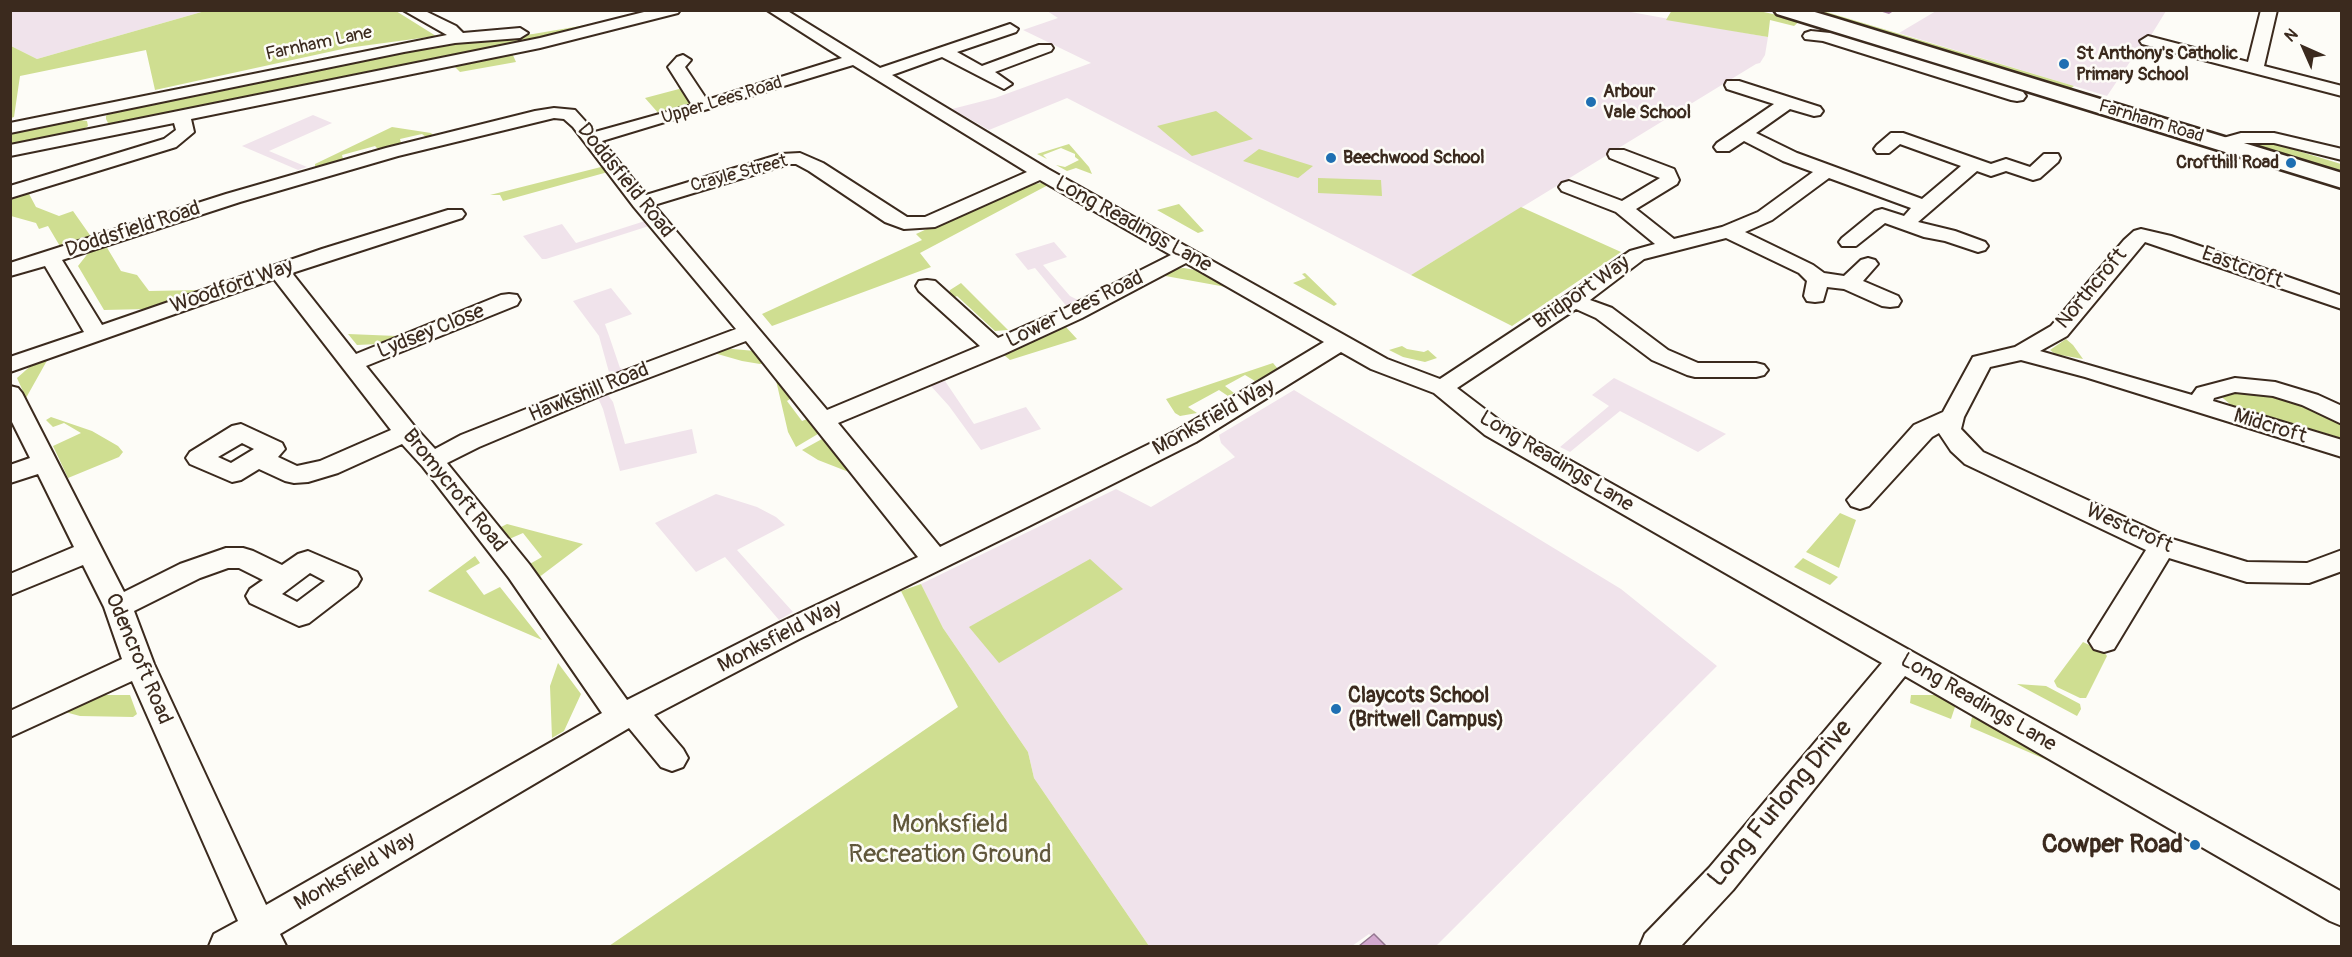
<!DOCTYPE html>
<html>
<head>
<meta charset="utf-8">
<style>
	body { margin:0 }
	#map { position:relative; width:2352px; height:957px; overflow:hidden; background:#fdfcf7; font-family:Pangolin,sans-serif }
	canvas { display:block }
	.frame { position:absolute; inset:0; border:12px solid #3b2a1e; pointer-events:none }
	.north { position:absolute; left:2274px; top:18px; width:60px; height:60px; -webkit-text-stroke:4px #fdfcf7; paint-order:stroke; rotate:315deg; font-size:16px; font-weight:700; line-height:24px; text-align:center; color:#3b2a1e }
	.north::after { content:''; display:block; margin:auto; width:21px; height:27px; background:#3b2a1e; clip-path:polygon(50% 0,100% 100%,50% 72%,0 100%) }
</style>
</head>
<body>
<div id="map">
<canvas width="2352" height="957"></canvas>
<div class="frame"></div>
<div class="north">N</div>
</div>
<script>
const ctx = document.querySelector('canvas').getContext('2d');
ctx.lineJoin = 'round';
function fillPath(path, color) { ctx.fillStyle = color; ctx.fill(path, 'evenodd'); }
const toPath = rows => new Path2D(rows.map(r => 'M' + r).join(''));
function trace(path, color, width, dash) { ctx.strokeStyle = color; ctx.lineWidth = width; ctx.lineCap = dash ? 'butt' : 'round'; ctx.setLineDash(dash || []); ctx.stroke(path); }
function label(font, color, halo, rows, align = 'center') {
  ctx.font = font + ' Pangolin,sans-serif'; ctx.lineWidth = 5; ctx.setLineDash([]); ctx.textBaseline = 'middle'; ctx.strokeStyle = halo; ctx.fillStyle = color; for (const [text, x, y, turn = 0] of rows) {
    ctx.save(); ctx.translate(x, y); ctx.rotate((+turn || 0) * Math.PI / 180); ctx.textAlign = isNaN(turn) ? turn : align; if (halo) ctx.strokeText(text, 0, 0); ctx.fillText(text, 0, 0); ctx.restore();
  }
}
const built = toPath([
	[1620,10,1768,37,1765,55,1760,63,1756,64,1411,275,1067,98,989,130,952,109,995,98,1091,63,1023,30,1058,18,1047,11],
	[10,11,205,11,37,59,11,46],
	[1936,11,2166,11,2150,37,2144,41,2107,96,1899,33],
	[313,115,332,123,269,151,307,167,298,170,242,146],
	[645,221,649,226,546,259,542,259,523,236,562,224,576,243],
	[1054,242,1067,257,1043,265,1070,296,1080,301,1068,308,1035,268,1028,270,1015,254],
	[611,288,632,314,605,324,620,368,626,370,610,376,599,336,573,301],
	[1614,378,1726,434,1698,452,1620,411,1570,452,1560,447,1609,406,1592,395],
	[945,381,974,424,1026,407,1041,429,981,450,949,406,930,385],
	[1294,390,1621,589,1717,666,1436,946,1383,946,1369,934,1352,946,1149,946,1034,778,1028,752,943,628,921,584,1116,489,1151,507,1235,457,1221,443,1219,435],
	[610,392,608,395,613,402,625,444,692,429,697,453,620,471,603,409,599,400,595,399],
	[716,494,757,507,776,517,785,525,737,550,793,612,779,620,725,557,696,572,655,523]
]);
const green = toPath([
	[1672,10,1759,11,1801,20,1794,26,1770,20,1768,37,1666,20],
	[205,11,396,11,436,36,347,48,155,90,146,50,20,76,14,117,11,118,11,46,37,59],
	[648,11,665,11,122,125,108,123,106,119,106,116,110,112,422,46,533,34,592,24],
	[1822,11,1823,11,2074,86,2069,90,1826,15],
	[512,53,516,62,460,72,452,64],
	[679,89,687,90,697,105,660,115,645,98],
	[1216,111,1253,139,1192,156,1157,126],
	[74,119,87,121,88,126,79,132,11,148,10,131],
	[392,127,431,133,433,135,426,137,422,134,400,139,401,143,379,150,375,146,342,155,343,159,315,167,315,164],
	[2254,140,2298,146,2295,150,2341,164,2341,175,2244,145],
	[1069,144,1089,167,1092,174,1076,168,1067,171,1056,165,1065,167,1079,160,1075,157,1075,154,1061,148,1043,155,1047,159,1037,154],
	[1259,149,1313,166,1298,178,1243,161],
	[601,167,605,167,608,172,492,204,503,201,500,195,490,195],
	[1318,178,1381,180,1382,196,1318,193],
	[1042,183,1050,184,920,253,931,267,772,326,762,314,922,240,916,234,1023,185],
	[28,192,36,207,59,216,73,211,92,238,61,248,48,226,39,229,36,223,11,216,10,198],
	[1179,204,1204,231,1198,233,1157,210],
	[1521,207,1621,252,1512,326,1411,275],
	[106,246,121,271,137,275,149,291,202,290,147,309,104,310,78,266,89,252],
	[1184,268,1195,270,1226,287,1160,275,1173,269],
	[1305,273,1337,304,1334,306,1293,283,1306,278,1302,274],
	[961,283,1008,330,995,331,957,296,953,298,949,295,950,290],
	[1066,327,1077,339,1010,360,1004,355],
	[348,334,397,336,378,344,357,345],
	[2066,339,2073,345,2083,359,2055,354,2050,350],
	[1402,346,1407,349,1424,352,1428,350,1437,358,1425,362,1403,357,1389,350],
	[722,348,755,351,765,363,760,364,742,361,714,353],
	[49,357,26,398,17,378,35,362],
	[1273,363,1278,369,1255,381,1245,375,1225,386,1234,393,1228,396,1219,390,1188,407,1197,413,1180,416,1175,413,1166,399],
	[775,376,799,393,787,401,802,421,817,415,828,428,796,447,788,432],
	[2245,385,2341,415,2341,438,2231,405,2217,393],
	[51,417,92,431,118,446,123,452,119,457,68,478,53,446,81,433,64,423,53,427,46,420],
	[831,434,859,476,818,460,802,450],
	[1840,513,1856,520,1839,568,1806,552],
	[507,524,583,544,538,578,528,565,542,557,523,533,507,540,499,528],
	[475,556,480,563,466,571,484,595,500,587,542,640,428,591],
	[1803,558,1838,577,1830,585,1794,567],
	[1090,559,1123,589,999,663,969,627],
	[921,584,943,628,1028,752,1034,778,1149,946,609,946,958,707,901,591],
	[2083,642,2104,652,2107,656,2086,698,2080,698,2057,687,2054,681],
	[558,663,581,694,564,731,552,738,550,686],
	[2017,684,2046,686,2080,704,2081,709,2077,716],
	[97,695,130,695,137,714,133,717,80,716,65,712,64,710],
	[1911,695,1945,695,1957,701,1951,719,1910,703],
	[1973,712,2051,753,2047,760,1970,727]
]);
const minor = toPath([
	[403,10,423,10,456,26,463,33,520,28,528,33,520,38,455,43,404,52,10,133,10,123,447,35,403,10],
	[652,10,680,10,678,13,540,48,191,119,194,132,176,147,10,198,10,186,164,139,176,130,174,123,10,156,10,145,540,38,652,10],
	[767,10,786,10,880,68,1010,24,1018,29,1016,32,957,52,982,66,1039,45,1051,45,1053,48,1051,51,995,72,1012,84,1004,89,942,57,892,75,1048,169,1387,359,1440,379,1566,296,1630,251,1655,244,1616,212,1562,191,1559,187,1562,183,1569,181,1622,201,1660,178,1610,158,1608,154,1610,150,1624,150,1674,169,1679,180,1677,184,1636,209,1674,239,1722,227,1758,212,1813,172,1783,161,1744,141,1729,151,1717,151,1714,147,1717,143,1774,104,1727,89,1725,85,1727,81,1739,81,1820,107,1823,111,1820,115,1814,116,1790,109,1756,133,1797,153,1922,199,1961,166,1900,144,1889,153,1877,153,1874,149,1877,145,1891,133,1903,133,1991,164,2006,159,2030,167,2044,154,2058,154,2060,158,2058,162,2040,178,2033,180,2006,171,1991,176,1977,171,1918,222,1955,231,1985,242,1988,246,1985,250,1978,252,1945,241,1924,237,1885,223,1856,246,1842,246,1839,242,1842,238,1875,211,1882,209,1904,216,1911,208,1829,178,1772,220,1745,232,1813,265,1824,273,1844,276,1861,260,1868,258,1875,260,1878,264,1863,281,1898,296,1901,301,1898,306,1890,307,1882,306,1844,289,1827,287,1823,301,1815,302,1807,301,1804,296,1807,281,1799,273,1726,238,1644,259,1590,300,1612,308,1668,350,1698,363,1756,363,1764,365,1768,370,1764,375,1756,377,1695,377,1687,375,1652,360,1596,318,1576,309,1457,388,1503,423,2342,892,2342,926,2330,921,1905,676,1733,890,1681,946,1640,946,1645,934,1709,868,1882,663,1485,435,1434,393,1371,369,1341,352,1196,442,1029,526,799,639,654,715,683,749,688,758,683,767,672,771,661,767,629,728,280,934,286,946,209,946,214,934,238,921,132,681,10,737,10,711,122,659,104,607,83,565,10,595,10,574,74,547,38,474,10,483,10,465,30,458,10,418,10,386,18,388,22,393,124,592,180,564,226,548,243,548,253,551,282,565,298,554,308,551,357,572,361,579,357,586,309,623,299,626,250,603,246,596,250,589,263,580,239,568,228,568,200,578,134,611,154,664,266,905,602,713,509,578,423,467,402,444,338,473,308,482,294,483,285,481,259,469,241,480,232,482,190,464,186,458,190,452,232,426,241,424,282,443,285,449,278,457,297,466,320,461,391,430,274,279,10,372,10,357,84,332,45,266,10,276,10,263,226,194,386,148,535,111,554,108,575,110,595,132,692,105,668,67,677,57,683,55,691,60,685,67,707,100,842,58,767,10],
	[853,65,1027,172,925,217,907,217,823,163,800,153,781,154,646,195,602,141,853,65],
	[554,118,564,119,573,127,634,207,736,329,584,386,461,435,435,449,415,427,366,366,517,305,520,300,517,295,509,294,501,295,356,354,292,273,462,218,465,214,462,210,448,210,322,249,102,325,62,260,240,202,398,156,554,118],
	[789,164,796,164,809,171,885,222,904,229,935,227,1040,180,1171,255,1066,308,998,338,935,281,927,280,919,281,916,286,919,291,980,346,827,410,654,205,789,164],
	[1186,263,1324,342,1178,430,940,547,838,423,1004,354,1082,318,1186,263],
	[746,341,918,557,779,623,627,700,529,564,447,463,479,447,600,396,746,341],
	[242,443,254,449,231,463,218,457,242,443],
	[310,573,325,581,297,602,282,594,310,573],
	[2261,10,2277,10,2264,66,2342,86,2342,96,2142,44,2140,41,2148,36,2248,62,2261,10],
	[1811,31,1830,33,2023,92,2026,96,2023,100,2017,101,2011,100,1823,41,1805,39,1803,36,1805,33,1811,31],
	[2241,133,2274,133,2342,149,2342,160,2274,143,2242,143,2222,149,2216,148,2213,144,2216,140,2241,133],
	[2141,229,2171,236,2342,296,2342,309,2145,242,2067,336,2040,351,2192,395,2197,388,2235,378,2275,382,2318,395,2342,406,2342,424,2302,405,2273,396,2235,392,2214,398,2213,401,2342,440,2342,457,2085,377,2021,360,1990,367,1964,417,1961,429,1983,452,2172,539,2247,562,2307,563,2342,550,2342,571,2309,583,2247,582,2169,558,2114,649,2104,652,2094,649,2089,641,2146,550,1965,464,1951,451,1939,433,1932,437,1869,506,1860,509,1851,506,1847,500,1914,425,1943,412,1973,357,2015,347,2051,326,2124,240,2134,231,2141,229]
]);
const major = toPath([
	[1774,10,1808,10,1835,18,2342,173,2342,188,1777,14,1774,10]
]);
const wall = toPath([
	[1876,10,1895,10,1889,14]
]);
const building = toPath([
	[1374,934,1386,946,1359,946,1374,934]
]);
const markers = [
	[2064,64,6,"#1f6fb2"],
	[1591,102,6,"#1f6fb2"],
	[1331,158,6,"#1f6fb2"],
	[2291,163,6,"#1f6fb2"],
	[1336,709,6,"#1f6fb2"],
	[2195,845,6,"#1f6fb2"]
];
const farStreetnames = [
	["Farnham Lane",319,44,-12],
	["Upper Lees Road",722,101,-17],
	["Farnham Road",2151,122,17],
	["Crayle Street",739,174,-15]
];
const farPoinames = [
	["St Anthony's Catholic",2076,54],
	["Primary School",2076,75],
	["Arbour",1603,92],
	["Vale School",1603,113],
	["Beechwood School",1343,158],
	["Crofthill Road",2279,163,"right"]
];
const streetNames = [
	["Doddsfield Road",625,181,51],
	["Long Readings Lane",1133,225,29],
	["Doddsfield Road",133,230,-18],
	["Eastcroft",2242,268,20],
	["Woodford Way",232,287,-19],
	["Northcroft",2092,289,-50],
	["Bridport Way",1582,293,-35],
	["Lower Lees Road",1075,310,-26],
	["Lydsey Close",431,332,-22],
	["Hawkshill Road",589,393,-22],
	["Monksfield Way",1214,418,-29],
	["Midcroft",2270,427,17],
	["Long Readings Lane",1556,462,31],
	["Bromycroft Road",454,491,51],
	["Westcroft",2129,529,24],
	["Monksfield Way",780,637,-27],
	["Odencroft Road",138,659,67],
	["Long Readings Lane",1978,703,30],
	["Monksfield Way",355,872,-30]
];
const poiNames = [
	["Claycots School",1348,697],
	["(Britwell Campus)",1348,721]
];
const nearStreetnames = [
	["Long Furlong Drive",1781,804,-50]
];
const nearParknames = [
	["Monksfield",950,825],
	["Recreation Ground",950,855]
];
const nearPoinames = [
	["Cowper Road",2183,845]
];
fillPath(built, '#f0e3eb');
fillPath(green, '#cfde91');
trace(minor, '#3b2a1e', 4);
trace(major, '#3b2a1e', 5);
fillPath(minor, '#fdfcf7');
fillPath(major, '#fdfcf7');
fillPath(wall, '#b590b1');
fillPath(building, '#d3a8ce');
trace(building, '#947690', 1.5);
for (const [x, y, r, color] of markers) { const dot = new Path2D(); dot.arc(x, y, r, 0, 2 * Math.PI); ctx.fillStyle = color; ctx.fill(dot); trace(dot, '#fdfcf7', 2); }
label('18px', '#3b2a1e', '#fdfcf7', farStreetnames);
label('bold 18px', '#3b2a1e', '#fdfcf7', farPoinames, 'left');
label('21px', '#3b2a1e', '#fdfcf7', streetNames);
label('bold 21px', '#3b2a1e', '#fdfcf7', poiNames, 'left');
label('26px', '#3b2a1e', '#fdfcf7', nearStreetnames);
label('26px', '#60573b', '#fdfcf7', nearParknames);
label('bold 26px', '#3b2a1e', '#fdfcf7', nearPoinames, 'right');
</script>
</body>
</html>
